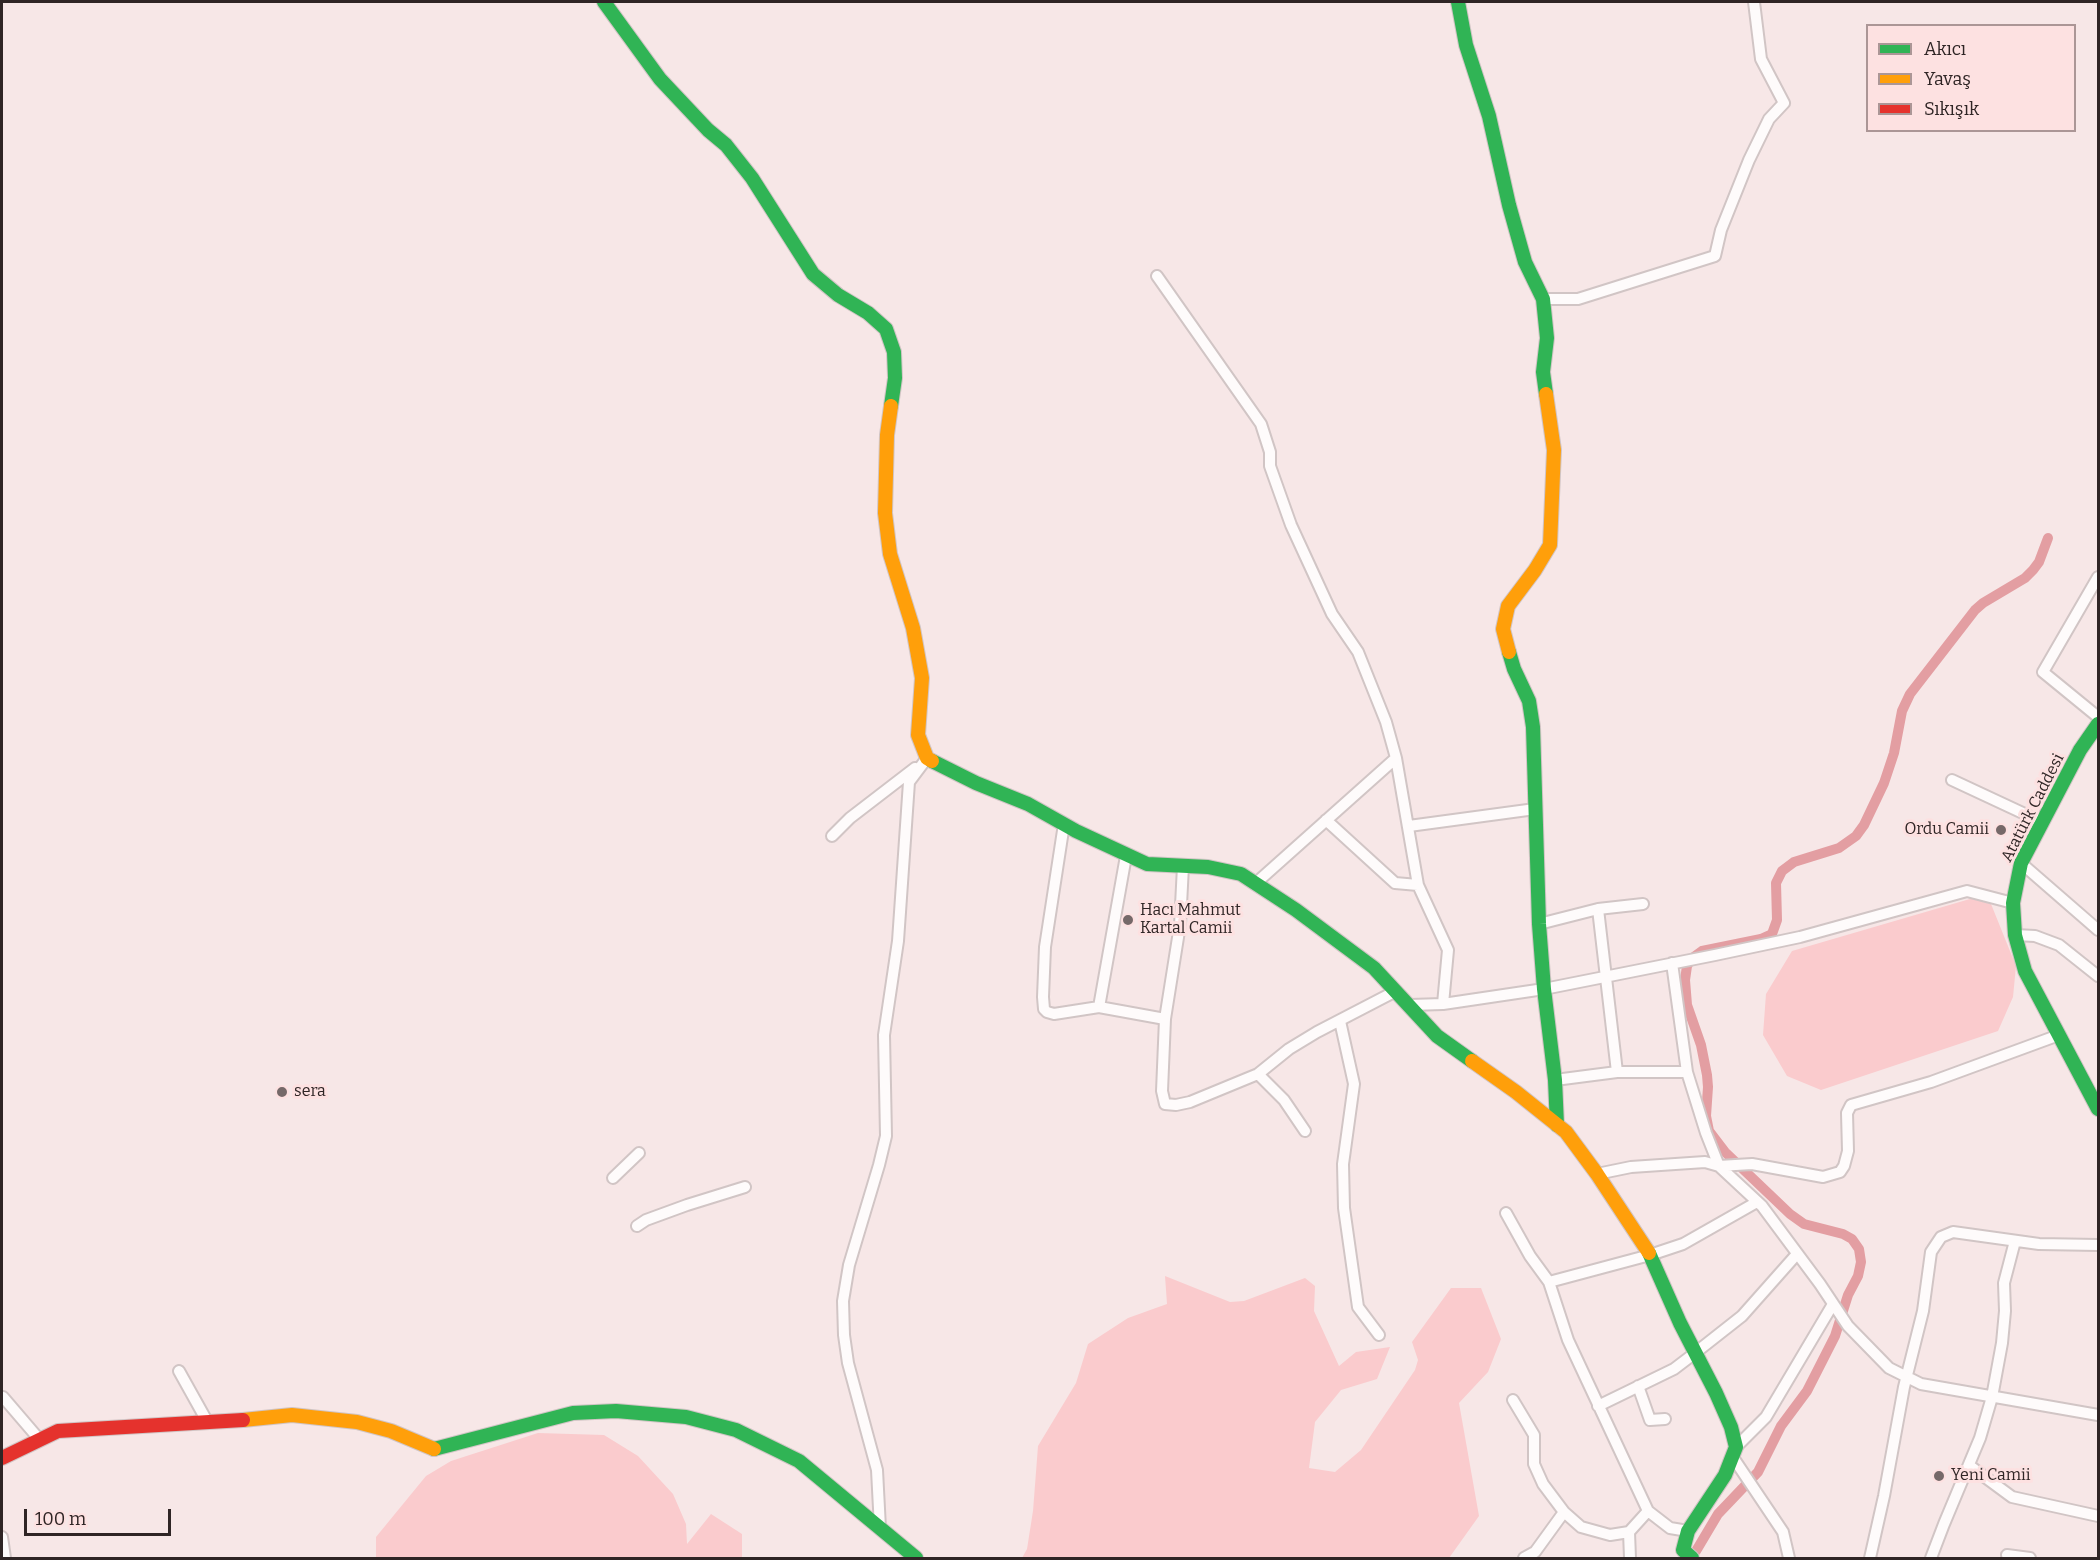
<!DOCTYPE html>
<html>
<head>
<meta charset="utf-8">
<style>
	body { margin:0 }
	#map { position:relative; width:2100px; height:1560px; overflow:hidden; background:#f7e7e7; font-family:Bitter,serif }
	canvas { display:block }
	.frame { position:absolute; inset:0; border:3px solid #2f2525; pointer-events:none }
	.legend { position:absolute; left:1866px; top:24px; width:210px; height:108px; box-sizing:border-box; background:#fde1e1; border:2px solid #ab9696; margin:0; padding:8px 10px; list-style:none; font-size:18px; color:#2f2525 }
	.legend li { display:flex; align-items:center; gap:12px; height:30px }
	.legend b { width:30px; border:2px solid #ab9696 }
	.scale { position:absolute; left:24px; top:1509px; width:147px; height:27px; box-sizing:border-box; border:3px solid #2f2525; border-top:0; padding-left:8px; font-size:18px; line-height:21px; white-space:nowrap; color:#2f2525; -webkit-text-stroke:4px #fde1e1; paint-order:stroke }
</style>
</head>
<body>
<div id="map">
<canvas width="2100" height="1560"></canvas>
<div class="frame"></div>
<ul class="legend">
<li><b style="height:8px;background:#30b455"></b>Akıcı</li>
<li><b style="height:8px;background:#ff9f0a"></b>Yavaş</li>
<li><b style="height:8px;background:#e5322d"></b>Sıkışık</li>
</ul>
<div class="scale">100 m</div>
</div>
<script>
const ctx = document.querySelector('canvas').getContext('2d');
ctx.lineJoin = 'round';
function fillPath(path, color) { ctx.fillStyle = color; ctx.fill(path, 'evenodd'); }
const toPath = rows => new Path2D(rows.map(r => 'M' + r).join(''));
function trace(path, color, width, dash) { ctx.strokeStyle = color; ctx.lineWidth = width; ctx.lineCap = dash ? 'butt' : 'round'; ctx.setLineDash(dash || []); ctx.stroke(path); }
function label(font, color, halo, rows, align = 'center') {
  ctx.font = font + ' Bitter,serif'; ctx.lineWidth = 6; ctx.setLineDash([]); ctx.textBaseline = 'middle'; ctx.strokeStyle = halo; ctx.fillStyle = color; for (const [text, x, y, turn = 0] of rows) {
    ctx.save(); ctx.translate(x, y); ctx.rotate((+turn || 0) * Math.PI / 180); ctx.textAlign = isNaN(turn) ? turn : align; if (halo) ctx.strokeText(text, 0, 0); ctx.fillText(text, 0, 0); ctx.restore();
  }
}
const green = toPath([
	[1987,894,2016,966,2013,997,1998,1031,1821,1090,1787,1076,1763,1035,1766,994,1792,951],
	[1165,1276,1230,1302,1244,1301,1305,1278,1315,1286,1314,1311,1339,1366,1356,1352,1390,1347,1377,1379,1341,1390,1315,1422,1309,1468,1335,1472,1361,1450,1415,1370,1418,1360,1412,1342,1451,1288,1481,1288,1501,1339,1488,1372,1459,1403,1479,1516,1449,1558,1022,1558,1027,1549,1033,1511,1038,1446,1076,1383,1088,1344,1128,1318,1167,1304],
	[538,1433,604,1435,638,1456,673,1494,686,1524,687,1544,711,1514,742,1534,742,1558,376,1558,376,1537,426,1476,451,1461]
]);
const canal = toPath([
	[1696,1551,1718,1514,1758,1472,1781,1426,1807,1391,1835,1336,1848,1295,1858,1276,1861,1262,1859,1249,1852,1239,1843,1234,1804,1224,1790,1214,1725,1152,1709,1131,1706,1116,1708,1087,1707,1075,1701,1045,1687,1005,1685,980,1687,966,1691,959,1702,951,1761,939,1772,934,1777,920,1776,883,1782,871,1794,862,1839,848,1856,836,1864,825,1884,783,1894,753,1902,711,1910,694,1975,610,1983,603,2025,578,2033,570,2039,562,2048,538]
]);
const street = toPath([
	[1157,276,1261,424,1270,452,1270,466,1291,525,1332,614,1358,652,1386,722,1396,758,1418,885,1448,950,1443,1004],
	[1543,299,1578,299,1715,256,1721,230,1749,160,1769,119,1784,103,1761,59,1754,2],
	[2098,577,2043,672,2098,717],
	[1952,780,2042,822],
	[1326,820,1395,883,1418,885],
	[1064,824,1045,947,1043,997,1044,1009,1047,1012,1054,1014,1099,1007,1165,1019],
	[1409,826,1535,809],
	[832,836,850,818,915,768],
	[2021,863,2098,930],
	[1183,866,1180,925,1165,1019,1162,1091,1165,1104,1176,1105,1190,1102,1258,1074,1289,1049,1317,1032,1396,991],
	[1256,883,1396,758],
	[1598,909,1617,1072],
	[1539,924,1598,909,1643,904],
	[2015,935,2035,936,2059,945,2098,976],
	[1672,963,1687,1072],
	[1410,1005,1443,1004,1544,989,1715,955,1800,937,1967,891,2013,903],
	[1099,1007,1126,856],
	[1340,1021,1354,1084,1343,1164,1344,1208,1358,1307,1379,1335],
	[1258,1074,1284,1100,1305,1131],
	[1555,1080,1617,1072,1687,1072,1706,1133,1719,1166,1762,1206,1820,1284,1848,1326,1889,1368,1921,1384,2098,1415],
	[1597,1174,1631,1167,1705,1162,1719,1166,1752,1164,1823,1177,1840,1172,1844,1166,1848,1151,1847,1113,1851,1105,1931,1082,2059,1035],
	[613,1178,639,1153],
	[1506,1213,1530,1256,1549,1282],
	[637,1226,646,1220,687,1205,745,1187],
	[179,1371,208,1423],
	[1638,1386,1650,1420,1665,1419],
	[3,1397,39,1439],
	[1513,1400,1534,1435,1534,1464,1543,1484,1564,1512,1581,1527,1610,1535,1629,1532],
	[1598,1406,1674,1369,1695,1353,1742,1316,1797,1254],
	[1736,1447,1766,1417,1833,1304],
	[1732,1456,1783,1532,1789,1558],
	[1970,1466,2012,1497,2098,1516],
	[880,1528,877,1470,848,1363,844,1335,843,1301,849,1265,879,1165,886,1136,884,1035,898,941,909,782,927,758],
	[1688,1531,1670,1528,1648,1511,1568,1340,1549,1282,1650,1255,1683,1244,1757,1202],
	[2,1537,5,1558],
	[2007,1555,2030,1558],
	[1524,1558,1535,1552,1564,1512],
	[1630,1558,1629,1532,1648,1511],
	[1870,1558,1884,1496,1904,1387,1923,1311,1931,1252,1941,1237,1953,1232,2039,1244,2098,1245],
	[1931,1558,1944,1524,1980,1438,1992,1397,2002,1343,2005,1311,2004,1283,2015,1241]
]);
const fast = toPath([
	[604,2,660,79,708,130,726,145,752,178,813,274,838,295,868,313,886,329,894,352,895,378,891,406],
	[1458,2,1466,45,1489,116,1509,205,1525,262,1543,299,1547,338,1543,372,1546,394],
	[1509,652,1514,669,1529,701,1533,727,1539,924,1544,989,1555,1080,1557,1125],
	[2098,724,2080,750,2021,863,2013,903,2015,935,2025,971,2098,1109],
	[932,761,976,783,1028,804,1076,831,1147,864,1208,867,1241,874,1296,910,1374,968,1437,1036,1472,1061],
	[1649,1253,1680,1323,1716,1393,1731,1427,1736,1447,1725,1475,1688,1531,1683,1550,1692,1558],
	[434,1449,573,1413,616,1411,686,1417,736,1430,799,1461,916,1558]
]);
const slow = toPath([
	[891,406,887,435,885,513,890,554,913,628,922,678,918,735,927,758,932,761],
	[1509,652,1503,629,1508,606,1535,570,1550,545,1554,450,1546,394],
	[1472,1061,1516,1092,1566,1132,1597,1174,1649,1253],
	[243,1420,292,1415,357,1422,391,1431,434,1449]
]);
const jam = toPath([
	[2,1458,58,1431,243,1420]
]);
const markers = [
	[2001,830,6,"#756969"],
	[1128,920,6,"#756969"],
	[282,1092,6,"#756969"],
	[1939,1476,6,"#756969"]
];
const streetNames = [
	["Atatürk Caddesi",2033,808,-63]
];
const poiNames = [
	["Ordu Camii",1989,830,"right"],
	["Hacı Mahmut",1140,911],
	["Kartal Camii",1140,929],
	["sera",294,1092],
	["Yeni Camii",1951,1476]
];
fillPath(green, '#facbcd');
trace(canal, '#e39ea2', 10);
trace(street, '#d1c5c5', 14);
trace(fast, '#d1c5c5', 16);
trace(slow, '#d1c5c5', 16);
trace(jam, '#d1c5c5', 16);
trace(street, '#fefbfb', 10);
trace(fast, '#30b455', 14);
trace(slow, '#ff9f0a', 14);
trace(jam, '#e5322d', 14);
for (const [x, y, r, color] of markers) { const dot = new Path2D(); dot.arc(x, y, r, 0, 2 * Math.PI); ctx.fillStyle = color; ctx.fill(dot); trace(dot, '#fde1e1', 2); }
label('16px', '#2f2525', '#fde1e1', streetNames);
label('16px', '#2f2525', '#fde1e1', poiNames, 'left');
</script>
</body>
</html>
